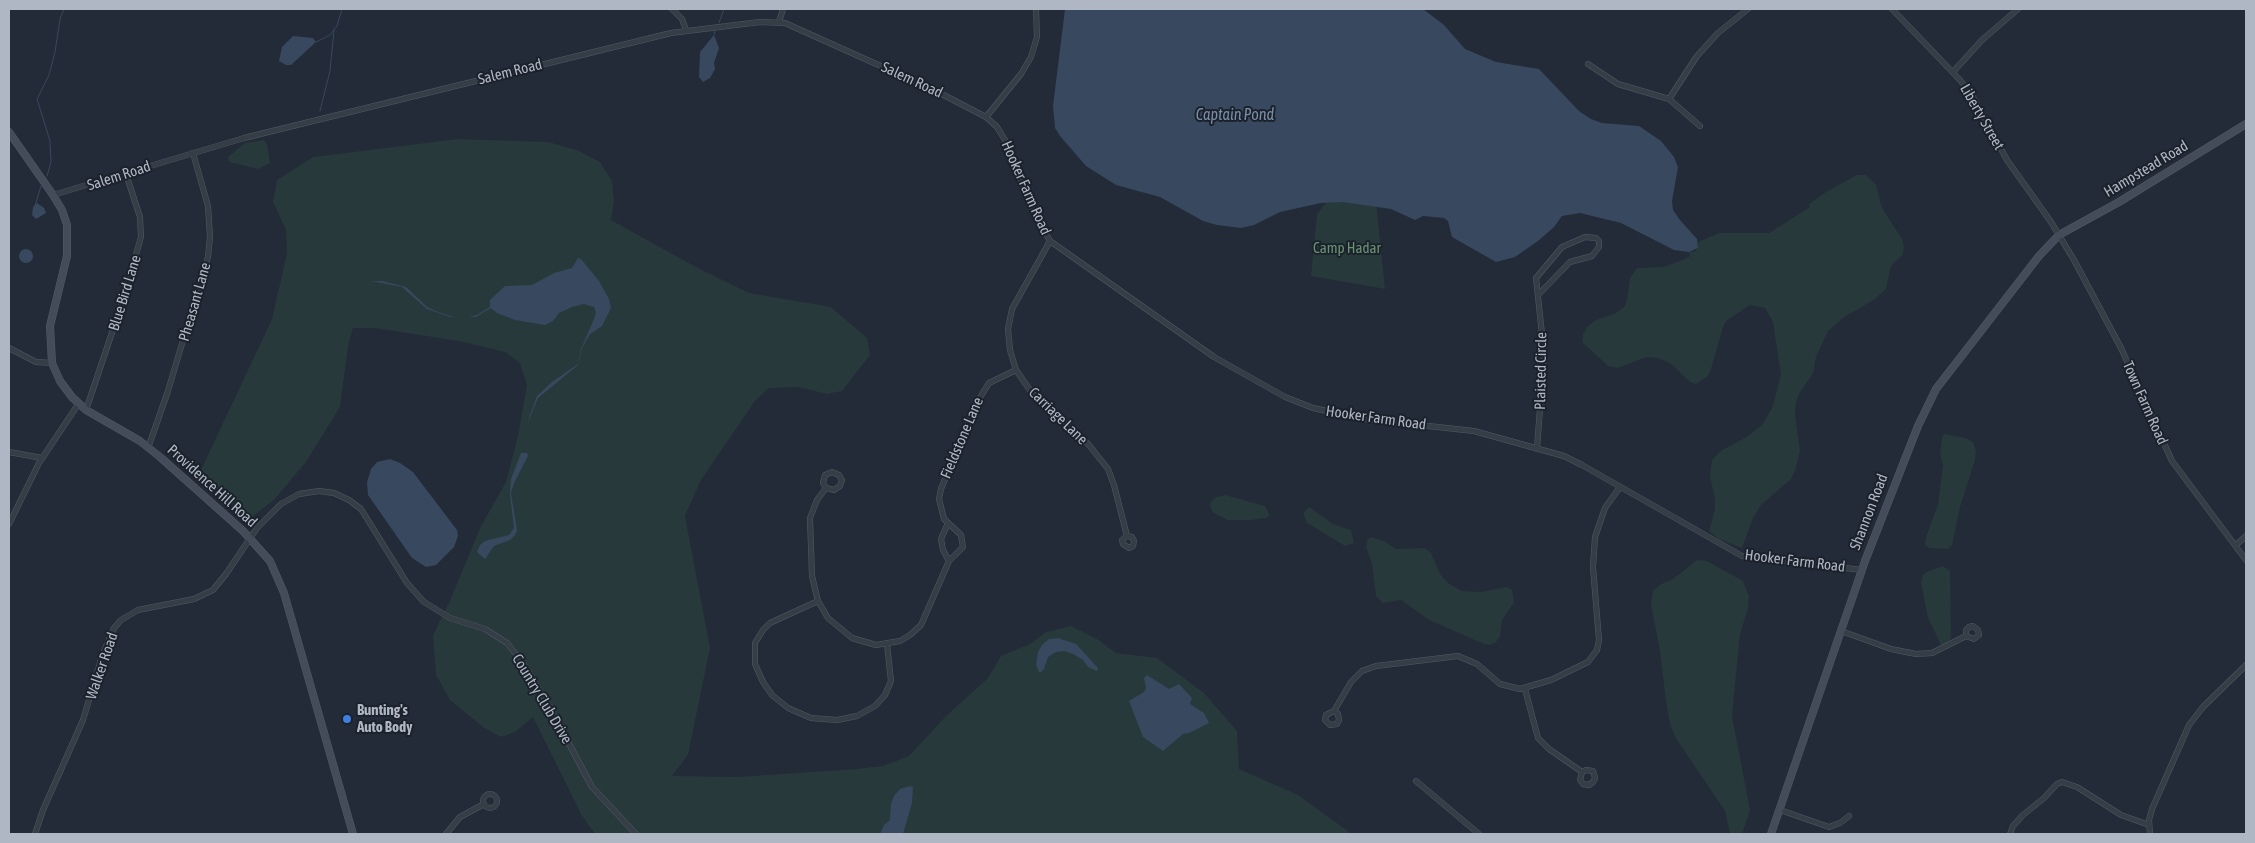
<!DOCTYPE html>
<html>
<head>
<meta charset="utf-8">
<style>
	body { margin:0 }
	#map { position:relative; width:2255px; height:843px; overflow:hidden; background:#222b37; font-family:"Asap Condensed",sans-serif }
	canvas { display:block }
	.frame { position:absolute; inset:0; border:10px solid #b0b7c4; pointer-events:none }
</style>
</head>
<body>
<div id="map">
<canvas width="2255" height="843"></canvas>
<div class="frame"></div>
</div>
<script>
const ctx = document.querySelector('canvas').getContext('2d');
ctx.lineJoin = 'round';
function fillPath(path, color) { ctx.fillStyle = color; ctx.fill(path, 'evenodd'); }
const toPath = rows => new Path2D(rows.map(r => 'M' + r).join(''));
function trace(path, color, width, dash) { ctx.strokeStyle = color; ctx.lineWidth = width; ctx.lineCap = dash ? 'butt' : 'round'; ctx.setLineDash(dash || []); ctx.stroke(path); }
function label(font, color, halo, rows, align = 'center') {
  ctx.font = font + ' "Asap Condensed",sans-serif'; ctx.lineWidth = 4; ctx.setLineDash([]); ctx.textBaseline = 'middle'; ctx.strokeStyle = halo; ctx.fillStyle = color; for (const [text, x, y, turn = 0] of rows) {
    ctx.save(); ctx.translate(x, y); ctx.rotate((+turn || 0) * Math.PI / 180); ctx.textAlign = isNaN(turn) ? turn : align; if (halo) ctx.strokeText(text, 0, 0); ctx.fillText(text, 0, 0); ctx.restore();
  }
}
const green = toPath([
	[457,139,548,142,577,150,600,162,612,181,614,202,611,220,696,267,749,293,831,307,867,338,870,355,842,391,827,394,798,387,769,388,755,401,701,480,685,516,710,648,688,755,672,776,737,777,856,769,883,766,909,756,946,716,988,678,1001,656,1030,644,1046,632,1071,626,1097,639,1116,653,1157,658,1204,693,1237,731,1239,769,1298,795,1352,834,595,834,582,816,533,717,515,732,501,737,483,727,450,700,436,675,433,635,449,603,481,526,506,482,518,436,527,385,520,363,505,352,459,341,375,328,353,328,348,346,340,407,306,462,274,500,249,519,212,489,200,472,272,319,287,253,286,230,273,202,277,180,313,157],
	[264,140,267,144,270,163,258,169,229,162,228,157,245,143],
	[1857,175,1866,175,1876,185,1882,208,1902,239,1904,247,1903,254,1891,266,1886,289,1874,300,1844,317,1828,331,1816,357,1813,373,1799,394,1796,402,1795,415,1800,451,1795,471,1791,479,1761,505,1753,518,1742,548,1719,539,1709,531,1715,509,1715,498,1710,477,1712,460,1722,450,1745,438,1762,425,1773,406,1781,374,1773,322,1765,308,1750,305,1726,321,1723,327,1711,369,1708,376,1696,384,1690,382,1671,364,1658,358,1646,357,1618,368,1608,366,1582,342,1583,335,1587,327,1596,320,1614,314,1624,307,1627,300,1630,278,1637,268,1663,267,1683,260,1690,256,1689,252,1696,251,1698,242,1719,233,1769,233,1810,207,1809,204,1826,192],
	[1331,197,1376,202,1385,289,1311,276,1317,214],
	[1944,434,1966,438,1973,442,1976,451,1975,460,1960,507,1952,545,1948,549,1929,548,1925,545,1926,537,1938,504,1943,465,1940,455,1942,437],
	[1225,495,1265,506,1270,516,1266,518,1251,520,1228,520,1217,515,1212,511,1210,506,1211,501,1217,497],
	[1309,507,1333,524,1351,530,1354,543,1345,546,1307,523,1303,513],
	[1371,537,1384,541,1396,549,1425,548,1431,553,1440,574,1448,583,1462,591,1481,592,1506,587,1512,590,1514,603,1502,620,1500,637,1496,642,1490,645,1484,644,1429,620,1401,600,1383,603,1376,596,1372,564,1366,547,1367,541],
	[1697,560,1707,561,1743,581,1749,596,1748,608,1740,634,1732,716,1750,810,1742,834,1730,834,1725,811,1675,737,1670,724,1666,701,1660,651,1651,605,1653,591,1661,584,1673,579],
	[1943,566,1950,571,1951,636,1949,643,1945,647,1941,645,1928,618,1921,582,1923,575,1927,572]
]);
const water = toPath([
	[1065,9,1423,9,1444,25,1465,49,1496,62,1539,69,1579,111,1591,119,1602,123,1639,126,1661,141,1674,157,1678,167,1672,201,1673,210,1680,220,1697,239,1698,248,1689,252,1674,250,1621,223,1580,213,1562,216,1554,227,1538,241,1515,257,1496,262,1452,237,1448,221,1444,218,1423,216,1415,220,1391,209,1343,202,1321,203,1280,212,1254,225,1241,228,1217,225,1203,221,1160,197,1116,185,1086,166,1060,136,1055,128,1053,106],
	[714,35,719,48,714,63,715,69,710,78,703,82,699,77,700,52],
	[293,36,313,38,316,42,291,65,286,65,279,61,282,47],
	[37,203,44,208,46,213,36,219,32,215,33,207],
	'19 256a7 7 0 1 1 14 0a7 7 0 1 1-14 0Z',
	[578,258,581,259,599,281,609,299,611,308,602,326,590,334,582,348,578,365,538,398,529,420,527,448,529,418,537,396,552,382,578,364,581,349,594,319,596,312,594,307,584,304,572,307,559,313,553,321,545,325,515,320,497,313,491,308,476,317,450,317,427,309,402,287,371,281,382,281,406,287,427,307,438,312,454,317,469,317,477,315,490,307,490,300,505,286,532,285,554,273,572,268],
	[521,453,527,453,528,456,514,483,511,493,517,530,515,535,510,540,494,546,485,559,477,552,480,545,485,541,509,535,514,528,510,494,511,479],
	[390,459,400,463,413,472,457,530,458,536,454,547,436,565,426,567,412,558,368,495,367,482,371,469,377,462],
	[1058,638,1076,644,1098,668,1097,671,1088,667,1083,660,1073,654,1064,651,1056,652,1048,657,1044,669,1041,672,1039,672,1036,665,1038,652,1042,645,1049,639],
	[1147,675,1169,689,1179,684,1192,698,1190,704,1204,713,1209,723,1189,733,1183,734,1163,751,1143,737,1129,701,1144,692,1146,688,1144,678],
	[910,786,913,787,912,803,903,834,880,834,884,825,890,820,891,804,894,796,900,789]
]);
const stream = toPath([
	[719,23,724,9],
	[714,35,715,31],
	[316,42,330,35,337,26,342,9],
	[320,111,330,71,334,30],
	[47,176,51,162,50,141,37,99,49,75,55,52,60,19,64,9],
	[35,206,41,186]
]);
const street = toPath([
	[672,9,682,19,686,30],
	[1892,9,1960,80,1973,97,2007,160,2051,222,2074,260,2121,348,2172,461,2246,560],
	[779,22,783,9],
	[1588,64,1618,84,1669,99,1700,126],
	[1953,72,1982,40,2018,9],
	[1669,99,1697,56,1718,33,1748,9],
	[986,117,1021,74,1031,57,1037,37,1036,9],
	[53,195,244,138,671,33,760,22,785,23,934,90,986,117,997,127,1005,140,1034,212,1050,241,1214,357,1285,397,1313,408,1364,419,1474,431,1564,456,1582,465,1742,556,1862,570],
	[1050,241,1012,309,1008,329,1010,350,1016,370,1032,393,1089,445,1108,469,1114,485,1127,536,1122,540,1123,544,1129,548,1133,546,1134,541,1132,537,1127,536],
	[9,348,36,362,52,363],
	[86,410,124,297,141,237,140,217,126,174],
	[148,448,167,394,208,257,210,237,208,206,193,153],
	[1537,449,1544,353,1536,278,1562,247,1585,237,1596,238,1599,241,1599,247,1592,256,1570,262,1539,294],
	[9,452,42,458],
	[826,488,823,483,825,475,832,472,839,475,842,480,840,486,834,490,826,488,817,500,810,518,812,576,818,601,828,618,852,638,876,645,900,641,910,635,921,625,949,561,963,547,961,535,944,519,939,499,941,489,976,404,989,383,1016,370],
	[948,523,941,539,943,550,949,561],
	[9,524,39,463,79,403],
	[2236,545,2246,536],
	[818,601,770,623,763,630,755,643,755,664,763,682,772,695,788,708,811,718,837,720,857,716,875,706,885,695,891,681,887,644],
	[1841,631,1891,649,1916,654,1932,653,1966,636,1974,639,1979,635,1978,630,1973,626,1969,627,1966,630,1966,636],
	[1525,689,1538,738,1549,749,1582,772,1580,780,1583,784,1589,785,1593,782,1595,778,1593,771,1586,770,1582,772],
	[1334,711,1338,714,1339,720,1337,724,1330,725,1325,720,1326,715,1334,711,1351,682,1362,671,1376,666,1458,656,1477,664,1500,684,1520,689,1551,680,1588,662,1597,650,1599,640,1593,567,1595,537,1605,508,1620,487],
	[1416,781,1479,834],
	'483 801a7 7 0 1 1 14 0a7 7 0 1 1-14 0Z',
	[1780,810,1829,827,1840,823,1849,816],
	[35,834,43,810,83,720,102,656,114,628,121,620,138,610,194,599,213,590,226,574,257,528,281,504,299,494,319,491,334,493,349,500,361,509,407,583,424,602,450,618,485,629,507,643,523,663,549,706,592,787,636,834],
	[446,834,460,817,484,804],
	[2010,834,2013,826,2023,815,2044,798,2057,784,2062,782,2077,787,2121,815,2149,825],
	[2150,834,2149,820,2152,809,2189,725,2203,707,2246,665]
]);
const secondary = toPath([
	[9,132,53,195,62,210,67,225,67,256,50,326,52,363,60,381,72,397,86,410,140,441,160,457,243,531,270,561,284,593,353,834],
	[1771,834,1865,561,1918,426,1936,389,2039,256,2059,235,2119,202,2246,124]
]);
const markers = [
	[347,719,5,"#3f7fe0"]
];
const streetNames = [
	["Salem Road",510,72,-14],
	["Salem Road",912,80,25],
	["Liberty Street",1982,117,60],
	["Hampstead Road",2146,169,-31],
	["Salem Road",119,176,-18],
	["Hooker Farm Road",1026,188,66],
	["Blue Bird Lane",125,293,-73],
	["Pheasant Lane",195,302,-74],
	["Plaisted Circle",1541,371,-89],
	["Town Farm Road",2145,403,66],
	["Carriage Lane",1058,416,44],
	["Hooker Farm Road",1376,418,8],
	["Fieldstone Lane",962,438,-67],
	["Providence Hill Road",212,486,42],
	["Shannon Road",1869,512,-69],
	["Hooker Farm Road",1795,561,7],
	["Walker Road",102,666,-71],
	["Country Club Drive",542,699,59]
];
const parkNames = [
	["Camp Hadar",1347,248]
];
const poiNames = [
	["Bunting's",357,710],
	["Auto Body",357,727]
];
const waterNames = [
	["Captain Pond",1235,115]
];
fillPath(green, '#27393a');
fillPath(water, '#38485f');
trace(stream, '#38485f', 1);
trace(street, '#535a65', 6);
trace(secondary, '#535a65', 8);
trace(street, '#353d47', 5);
trace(secondary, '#444c5a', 7);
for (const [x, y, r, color] of markers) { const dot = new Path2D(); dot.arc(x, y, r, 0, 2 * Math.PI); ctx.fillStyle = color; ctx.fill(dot); trace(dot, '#1b222c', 2); }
label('15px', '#b0b7c4', '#1b222c', streetNames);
label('15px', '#699373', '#1b222c', parkNames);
label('bold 15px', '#b0b7c4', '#1b222c', poiNames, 'left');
label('italic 16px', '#7a8eaa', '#1b222c', waterNames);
</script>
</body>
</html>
